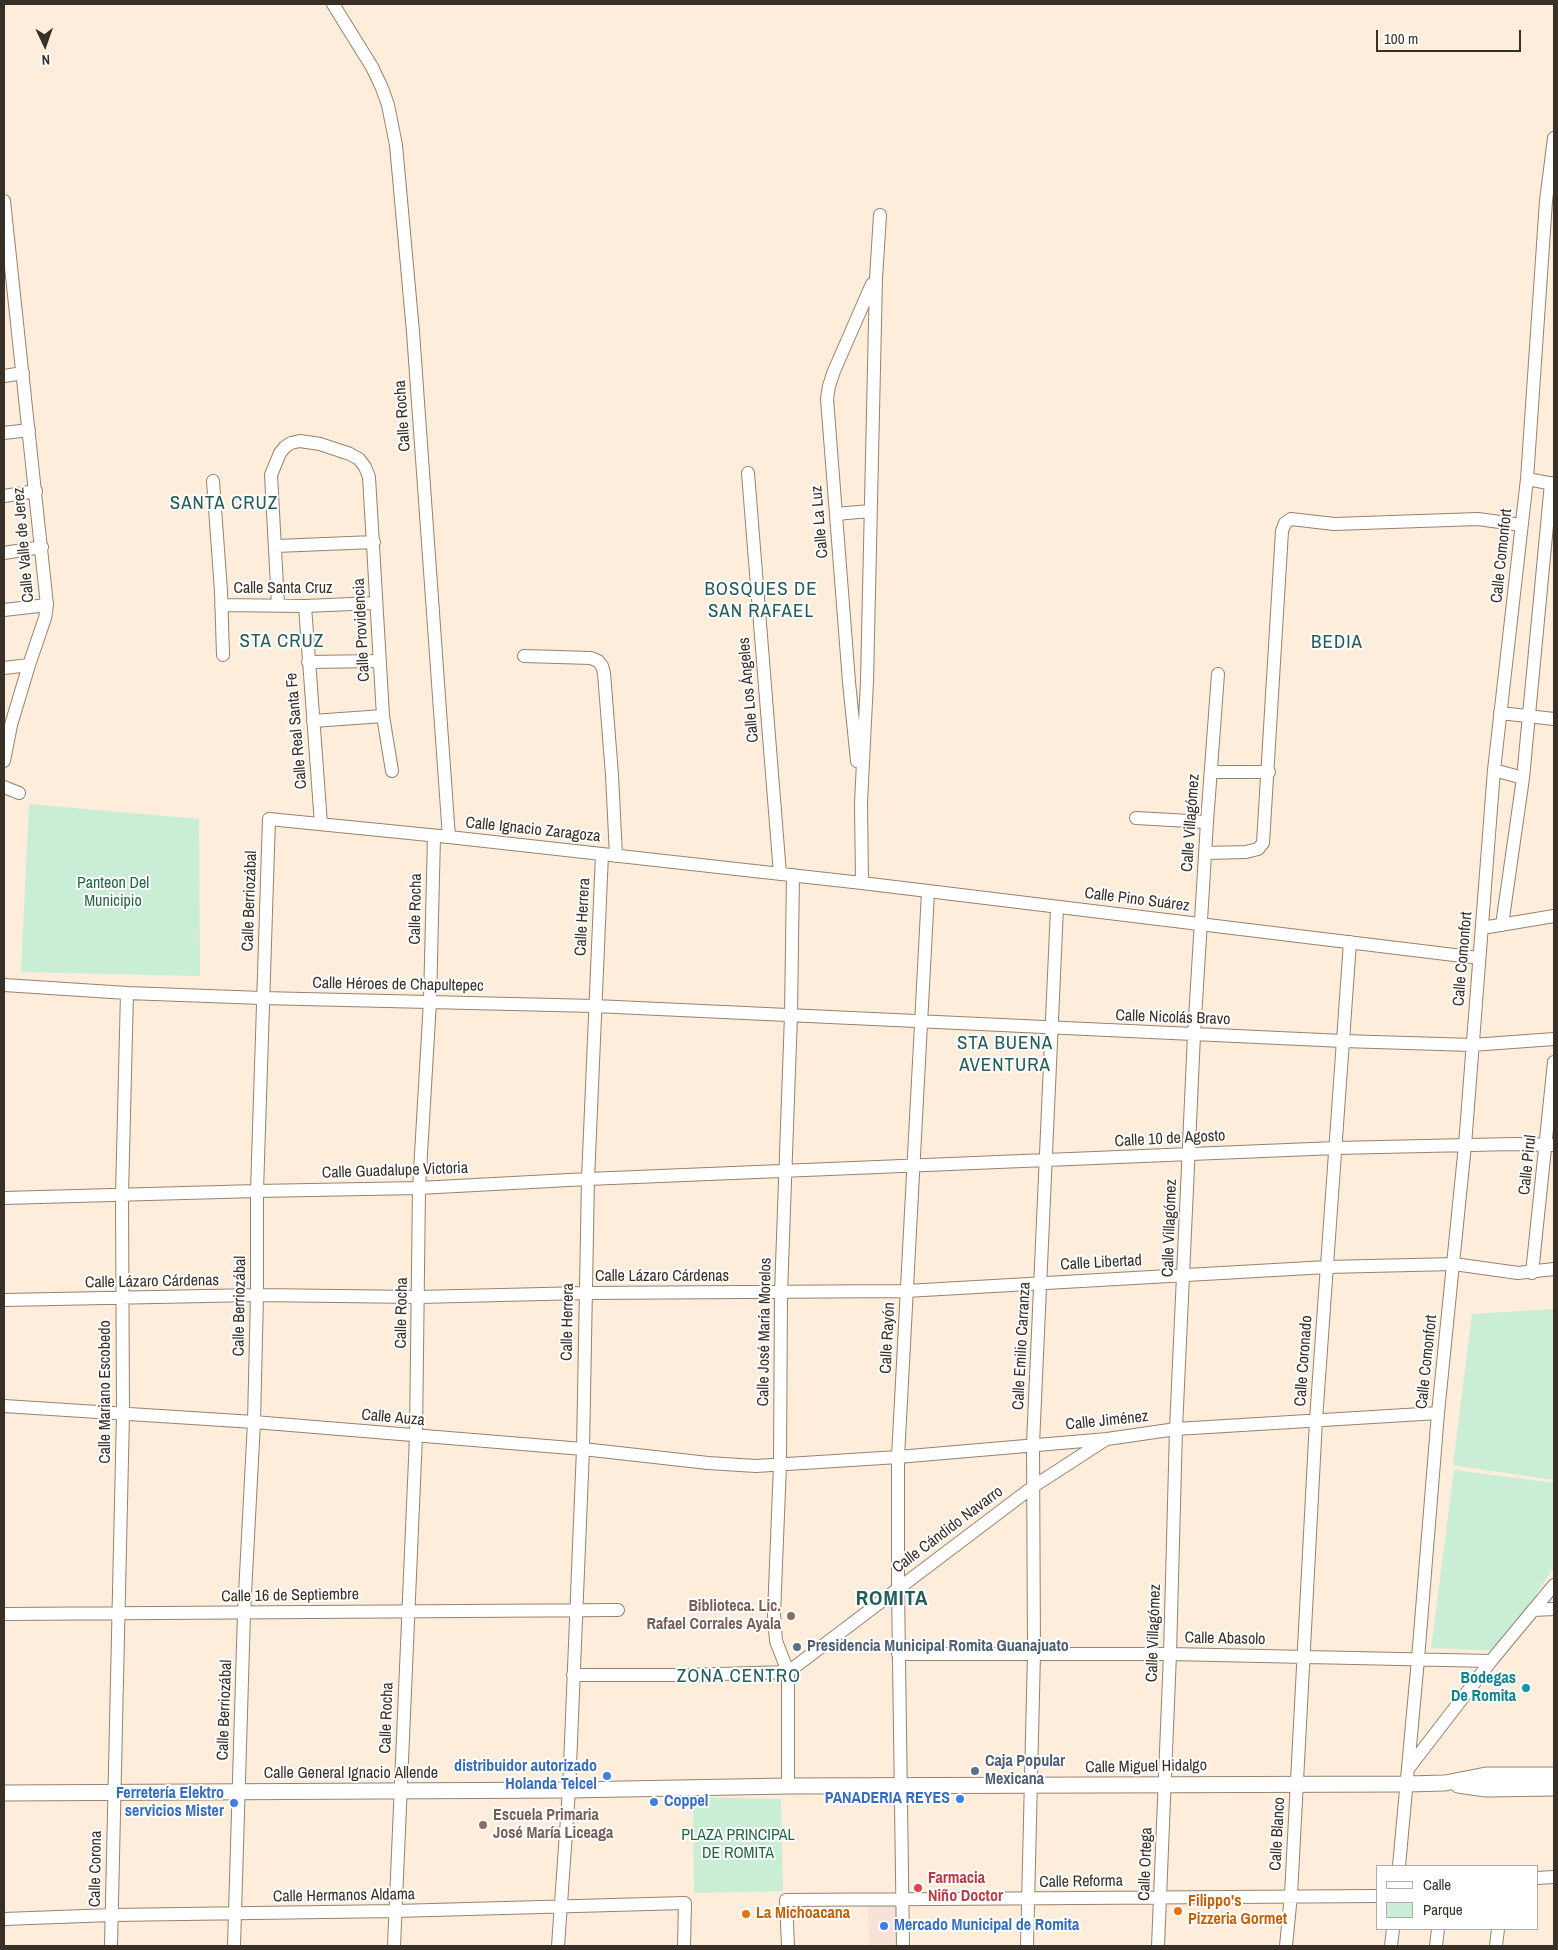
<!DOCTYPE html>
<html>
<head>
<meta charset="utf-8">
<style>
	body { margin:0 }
	#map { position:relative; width:1558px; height:1950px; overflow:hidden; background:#feedda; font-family:"Archivo Narrow",sans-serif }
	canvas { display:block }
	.frame { position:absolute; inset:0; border:5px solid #383027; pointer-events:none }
	.legend { position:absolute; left:1376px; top:1865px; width:162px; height:65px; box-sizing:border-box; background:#fff; border:1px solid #afaca9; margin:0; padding:6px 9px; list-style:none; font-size:15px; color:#383027 }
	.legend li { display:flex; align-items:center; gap:10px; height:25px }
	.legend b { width:25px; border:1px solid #afaca9 }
	.north { position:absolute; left:20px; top:20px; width:50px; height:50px; -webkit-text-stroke:4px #fff; paint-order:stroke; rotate:177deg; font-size:14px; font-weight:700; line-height:20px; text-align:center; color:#383027 }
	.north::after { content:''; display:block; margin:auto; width:18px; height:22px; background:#383027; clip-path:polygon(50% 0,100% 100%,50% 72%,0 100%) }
	.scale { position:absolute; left:1376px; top:30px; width:145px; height:22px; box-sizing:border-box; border:2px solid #383027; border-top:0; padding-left:6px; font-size:15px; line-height:18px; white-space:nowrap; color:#383027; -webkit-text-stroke:4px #fff; paint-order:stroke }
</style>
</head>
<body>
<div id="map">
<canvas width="1558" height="1950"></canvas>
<div class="frame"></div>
<ul class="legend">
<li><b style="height:6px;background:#fff"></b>Calle</li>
<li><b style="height:14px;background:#c9edd5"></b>Parque</li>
</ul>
<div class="north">N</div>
<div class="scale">100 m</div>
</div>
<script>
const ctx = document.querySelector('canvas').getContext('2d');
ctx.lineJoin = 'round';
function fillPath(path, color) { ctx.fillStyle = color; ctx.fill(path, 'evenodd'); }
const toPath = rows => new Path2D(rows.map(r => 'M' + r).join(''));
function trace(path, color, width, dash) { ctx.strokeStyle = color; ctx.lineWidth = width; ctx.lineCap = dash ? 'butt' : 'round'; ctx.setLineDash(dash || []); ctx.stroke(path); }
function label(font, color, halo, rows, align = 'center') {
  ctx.font = font + ' "Archivo Narrow",sans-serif'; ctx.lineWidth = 4; ctx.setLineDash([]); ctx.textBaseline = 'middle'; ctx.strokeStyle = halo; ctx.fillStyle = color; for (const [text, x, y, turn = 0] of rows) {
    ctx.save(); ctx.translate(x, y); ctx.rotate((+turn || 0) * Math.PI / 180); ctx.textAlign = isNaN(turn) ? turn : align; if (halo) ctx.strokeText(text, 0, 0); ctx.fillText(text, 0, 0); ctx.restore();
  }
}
const commercial = toPath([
	[900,1905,900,1946,869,1946,868,1906]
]);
const green = toPath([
	[29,804,199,819,200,976,21,972],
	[1554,1309,1554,1480,1453,1465,1472,1314],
	[1454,1470,1554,1483,1554,1567,1499,1651,1431,1648],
	[693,1797,781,1799,783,1891,694,1893]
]);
const minor = toPath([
	[333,4,372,67,382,88,388,105,396,145,413,332,449,837],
	[4,201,47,605,45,618,29,665,11,725,4,761],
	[4,376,23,373],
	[4,433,29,430],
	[748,473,780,874],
	[1527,479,1554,484],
	[213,481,221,591,223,655],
	[4,496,36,491],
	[836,514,870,511],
	[276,546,374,542],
	[4,553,42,547],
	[221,605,305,606,375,603],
	[278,605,271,475,280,453,285,447,291,443,300,441,320,444,350,454,359,459,365,467,369,477,383,716,392,771],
	[305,606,321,824],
	[4,610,47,605],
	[524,656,591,658,598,661,602,666,604,673,612,775,616,856],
	[308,662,380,661],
	[4,668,29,665],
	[1500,713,1554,719],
	[313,721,383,716],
	[857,761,849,682,827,399,829,386,834,371,872,284],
	[1494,770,1523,778],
	[1211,772,1269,772],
	[4,787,19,793],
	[1136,818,1207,822],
	[1205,853,1246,852,1258,849,1263,843,1282,531,1285,523,1291,519,1334,524,1478,519,1521,525],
	[862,883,861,803,867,681,876,278,880,215],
	[1502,925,1523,778,1551,483],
	[1482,928,1554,916],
	[4,985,127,993,262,998,595,1006,1343,1041,1472,1045,1554,1039],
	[4,1198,257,1191,419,1188,588,1179,1336,1148,1514,1144,1554,1145],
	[1532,1273,1554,1062],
	[4,1300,257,1295,418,1297,585,1293,906,1291,1327,1267,1454,1264,1518,1273,1554,1269],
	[4,1406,254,1422,583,1449,708,1463,756,1466,898,1457,1107,1439,1176,1429,1438,1413],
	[1533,1610,1554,1609],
	[4,1614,618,1610],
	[898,1654,1170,1654,1491,1661],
	[788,1672,1034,1486,1105,1440],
	[573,1675,685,1675,788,1672],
	[1408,1769,1491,1661,1554,1585],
	[788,1786,788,1672,776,1641,774,1614,780,1465,781,1293,791,1015,793,875],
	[1399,1866,1418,1659,1438,1413,1465,1145,1494,770,1527,479,1546,201,1554,138],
	[1537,1878,1554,1877],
	[4,1919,112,1915,396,1911,685,1903,684,1946],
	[111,1946,123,1414,122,1195,127,993],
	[234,1946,244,1613,254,1422,257,1295,257,1191,269,819,449,837,862,883,1479,958],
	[394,1946,416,1436,419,1188,430,1001,434,836],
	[558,1946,569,1790,583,1449,588,1179,602,854],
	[788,1946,786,1900,1377,1896],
	[903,1946,898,1587,898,1457,928,892],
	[1027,1946,1034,1653,1033,1444,1057,908],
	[1158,1946,1170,1654,1176,1429,1194,1035,1207,822,1218,674],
	[1286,1946,1291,1895,1316,1420,1350,942],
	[1391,1946,1393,1929],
	[1436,1946,1438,1929],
	[1496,1946,1498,1929]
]);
const major = toPath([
	[1458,1785,1486,1789,1554,1788],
	[4,1793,569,1790,788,1786,1407,1784,1445,1783,1486,1775,1554,1775]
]);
const markers = [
	[791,1616,5,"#8d6e63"],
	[797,1647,5,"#5c6f8a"],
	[1526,1688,5,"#0f9aa8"],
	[975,1771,5,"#5c6f8a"],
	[607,1776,5,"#3f7fe0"],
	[960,1799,5,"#3f7fe0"],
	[654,1802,5,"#3f7fe0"],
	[234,1803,5,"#3f7fe0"],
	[483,1825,5,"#8d6e63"],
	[918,1888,5,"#e0444e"],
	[1178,1911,5,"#e8710a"],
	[746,1914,5,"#e8710a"],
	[884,1926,5,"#3f7fe0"]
];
const streetNames = [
	["Calle Rocha",403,416,-94],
	["Calle La Luz",820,522,-95],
	["Calle Valle de Jerez",24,545,-95],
	["Calle Comonfort",1502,556,-84],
	["Calle Santa Cruz",283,589],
	["Calle Providencia",362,630,-93],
	["Calle Los Ángeles",749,690,-95],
	["Calle Real Santa Fe",297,731,-95],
	["Calle Villagómez",1191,823,-86],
	["Calle Ignacio Zaragoza",533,830,6],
	["Calle Pino Suárez",1137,900,7],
	["Calle Berriozábal",250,901,-88],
	["Calle Rocha",416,909,-89],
	["Calle Herrera",583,917,-87],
	["Calle Comonfort",1463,959,-85],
	["Calle Héroes de Chapultepec",398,985,1],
	["Calle Nicolás Bravo",1173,1018,2],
	["Calle 10 de Agosto",1170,1139,-3],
	["Calle Pirul",1528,1165,-84],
	["Calle Guadalupe Victoria",395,1171,-2],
	["Calle Villagómez",1170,1228,-88],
	["Calle Libertad",1101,1263,-3],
	["Calle Lázaro Cárdenas",662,1277],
	["Calle Lázaro Cárdenas",152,1282,-1],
	["Calle Berriozábal",240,1306,-89],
	["Calle Rocha",402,1313,-89],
	["Calle Herrera",568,1322,-89],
	["Calle José María Morelos",765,1332,-89],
	["Calle Rayón",888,1338,-87],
	["Calle Emilio Carranza",1022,1346,-87],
	["Calle Coronado",1304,1361,-86],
	["Calle Comonfort",1427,1362,-84],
	["Calle Mariano Escobedo",106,1392,-90],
	["Calle Auza",393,1418,5],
	["Calle Jiménez",1107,1421,-6],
	["Calle Cándido Navarro",948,1530,-37],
	["Calle 16 de Septiembre",290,1596,-1],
	["Calle Villagómez",1154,1633,-88],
	["Calle Abasolo",1225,1639,1],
	["Calle Berriozábal",225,1710,-88],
	["Calle Rocha",387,1718,-88],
	["Calle Miguel Hidalgo",1146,1767,-1],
	["Calle General Ignacio Allende",351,1774],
	["Calle Blanco",1278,1834,-87],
	["Calle Ortega",1146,1864,-88],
	["Calle Corona",96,1869,-89],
	["Calle Reforma",1081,1882,-1],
	["Calle Hermanos Aldama",344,1896,-1]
];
const parkNames = [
	["Panteon Del",113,884],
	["Municipio",113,902],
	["PLAZA PRINCIPAL",738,1836],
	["DE ROMITA",738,1854]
];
const educationNames = [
	["Biblioteca. Lic.",781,1607],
	["Rafael Corrales Ayala",781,1625],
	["Escuela Primaria",493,1816,"left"],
	["José María Liceaga",493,1834,"left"]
];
const serviceNames = [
	["Presidencia Municipal Romita Guanajuato",807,1647],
	["Caja Popular",985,1762],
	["Mexicana",985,1780]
];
const cultureNames = [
	["Bodegas",1516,1679],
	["De Romita",1516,1697]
];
const shopNames = [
	["distribuidor autorizado",597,1767],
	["Holanda Telcel",597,1785],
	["Ferretería Elektro",224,1794],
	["servicios Mister",224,1812],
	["PANADERIA REYES",950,1799],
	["Coppel",664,1802,"left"],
	["Mercado Municipal de Romita",894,1926,"left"]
];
const healthNames = [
	["Farmacia",928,1879],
	["Niño Doctor",928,1897]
];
const foodNames = [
	["Filippo's",1188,1902],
	["Pizzeria Gormet",1188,1920],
	["La Michoacana",756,1914]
];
const quarterNames = [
	["SANTA CRUZ",224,504],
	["BOSQUES DE",761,590],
	["SAN RAFAEL",761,612],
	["STA CRUZ",282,642],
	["BEDIA",1337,643],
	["STA BUENA",1005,1044],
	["AVENTURA",1005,1066],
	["ZONA CENTRO",739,1677]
];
const districtNames = [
	["ROMITA",892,1599]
];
fillPath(commercial, '#f8e1d6');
fillPath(green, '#c9edd5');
trace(minor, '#96836e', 14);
trace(major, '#96836e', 17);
trace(minor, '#fff', 12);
trace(major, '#fff', 15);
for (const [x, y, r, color] of markers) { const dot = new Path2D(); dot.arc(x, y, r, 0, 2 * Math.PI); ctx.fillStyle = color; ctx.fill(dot); trace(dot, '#fff', 2); }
label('16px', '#383027', '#fff', streetNames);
label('16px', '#226541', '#fff', parkNames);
label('bold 16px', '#785e54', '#fff', educationNames, 'right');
label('bold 16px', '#4e5e75', '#fff', serviceNames, 'left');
label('bold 16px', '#0d838f', '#fff', cultureNames, 'right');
label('bold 16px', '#366cbe', '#fff', shopNames, 'right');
label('bold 16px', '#be3a42', '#fff', healthNames, 'left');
label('bold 16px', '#c56008', '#fff', foodNames, 'left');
ctx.letterSpacing = '1px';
label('19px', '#235d5a', '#fff', quarterNames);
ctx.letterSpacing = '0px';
ctx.letterSpacing = '1px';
label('bold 21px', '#235d5a', '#fff', districtNames);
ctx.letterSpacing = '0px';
</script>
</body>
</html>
